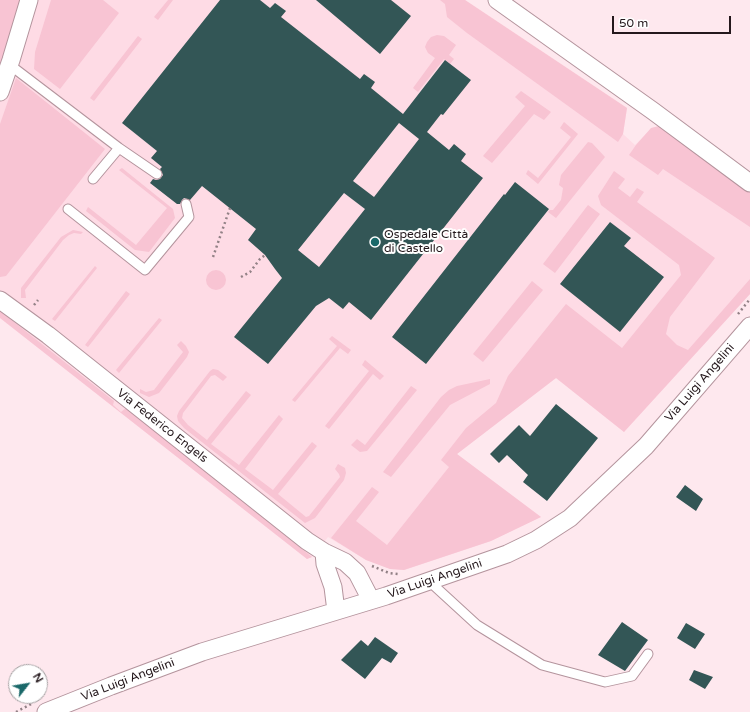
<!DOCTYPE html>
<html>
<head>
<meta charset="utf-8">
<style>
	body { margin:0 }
	#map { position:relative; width:750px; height:712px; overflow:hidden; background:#fee8ee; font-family:"Varela Round",sans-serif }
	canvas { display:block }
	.north { position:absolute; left:8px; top:664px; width:40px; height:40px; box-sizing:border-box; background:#fff; border:1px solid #a7a3a4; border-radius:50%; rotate:59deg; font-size:11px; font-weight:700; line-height:16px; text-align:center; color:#24181c }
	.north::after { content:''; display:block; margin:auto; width:14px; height:18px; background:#1a6869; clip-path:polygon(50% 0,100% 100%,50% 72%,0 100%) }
	.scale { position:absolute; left:612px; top:16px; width:119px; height:18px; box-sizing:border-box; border:2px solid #24181c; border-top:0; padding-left:5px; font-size:12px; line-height:14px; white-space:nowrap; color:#24181c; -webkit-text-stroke:3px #fff; paint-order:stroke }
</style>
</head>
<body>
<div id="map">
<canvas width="750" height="712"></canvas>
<div class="north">N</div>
<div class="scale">50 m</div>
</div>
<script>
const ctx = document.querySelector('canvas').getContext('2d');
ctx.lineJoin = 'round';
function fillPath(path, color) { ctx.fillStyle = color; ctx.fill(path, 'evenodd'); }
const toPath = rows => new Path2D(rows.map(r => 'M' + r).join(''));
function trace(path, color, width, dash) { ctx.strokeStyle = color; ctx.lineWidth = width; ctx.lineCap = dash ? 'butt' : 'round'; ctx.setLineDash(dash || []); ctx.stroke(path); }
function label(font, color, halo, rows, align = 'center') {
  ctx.font = font + ' "Varela Round",sans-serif'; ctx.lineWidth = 4; ctx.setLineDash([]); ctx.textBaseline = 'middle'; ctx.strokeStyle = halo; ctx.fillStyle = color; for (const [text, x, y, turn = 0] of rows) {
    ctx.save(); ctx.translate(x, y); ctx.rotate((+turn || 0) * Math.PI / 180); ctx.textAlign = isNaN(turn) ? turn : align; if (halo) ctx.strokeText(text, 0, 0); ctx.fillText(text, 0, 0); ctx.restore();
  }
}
const built = toPath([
	[0,0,465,0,627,108,623,134,635,145,652,128,659,126,750,190,750,294,624,432,556,378,457,454,541,517,491,541,404,570,390,569,366,560,328,537,312,557,307,559,0,318]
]);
const green = toPath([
	[0,0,23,0,0,67],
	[51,0,103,0,119,13,60,89,34,69,35,52],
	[168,0,173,0,158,20,154,17],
	[440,0,465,0,627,108,623,134,618,142,467,33,447,17,445,4],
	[437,35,444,36,456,45,449,55,454,59,450,64,444,59,418,92,413,88,435,58,428,53,425,47,427,42,431,37],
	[138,36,142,39,94,101,90,98],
	[16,78,105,149,6,276,0,277,0,124],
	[521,91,551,112,544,120,534,114,492,163,483,156,525,106,515,97],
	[564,122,578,134,538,184,526,174,528,170,538,178,571,137,560,128],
	[659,126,750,190,750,227,663,169,658,175,629,155,636,145,651,128],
	[588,142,592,143,605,157,556,218,548,212,550,210,553,210,561,200,563,188,559,185,561,175],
	[122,168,173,209,175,218,149,252,135,250,86,211,88,207,136,245,167,208,119,170],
	[614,171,625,179,618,188,630,197,637,188,644,192,637,202,715,258,670,317,666,334,677,345,688,350,750,279,750,294,624,432,556,378,457,454,541,517,491,541,404,570,390,569,366,560,331,538,372,487,379,492,356,521,387,545,449,467,441,460,466,428,496,403,508,376,566,304,622,348,681,275,679,265,601,205,598,196],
	[588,205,600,214,555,273,543,264],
	[73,230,83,232,81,234,74,233,69,235,63,240,25,290,26,298,21,298,21,288,61,237],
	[95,266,97,268,55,321,52,319],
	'206 280a10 10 0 1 1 20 0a10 10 0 1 1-20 0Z',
	[532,281,543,290,483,362,473,354],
	[126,291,130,294,88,347,85,345],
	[0,311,114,401,113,405,121,412,126,408,312,557,307,559,0,318],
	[159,318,162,320,119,373,116,370],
	[332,336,351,350,348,354,340,348,295,402,292,400,337,346,329,339],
	[181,341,186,346,189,352,187,357,159,393,149,397,140,393,140,389,146,392,154,390,183,352,177,345],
	[365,360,384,376,380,380,373,374,329,429,325,426,369,371,362,365],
	[213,369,218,370,227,377,223,381,215,375,211,376,183,413,182,418,188,425,207,440,246,391,251,395,211,444,239,465,279,415,283,419,245,469,273,490,312,442,317,446,278,494,306,517,309,516,340,477,339,474,335,469,338,464,345,468,346,473,344,480,315,518,305,523,184,428,178,421,177,416,179,411,210,371],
	[490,379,490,384,450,405,391,477,383,472,441,397,449,390,457,386],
	[411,386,417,390,367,451,360,452,351,445,357,439,365,445]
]);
const building = toPath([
	[220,0,260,0,270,8,275,3,286,11,281,17,360,79,364,74,375,82,371,88,403,114,445,60,471,80,443,115,441,114,427,132,449,150,454,144,466,154,461,161,483,178,371,320,349,302,343,309,329,298,316,306,268,364,234,337,282,278,275,269,265,255,248,240,256,229,202,186,190,200,184,198,182,200,180,204,177,204,150,183,153,179,156,180,160,179,163,175,160,169,162,167,151,158,157,151,122,123],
	[399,123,419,139,374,197,353,181],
	[344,193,365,209,319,267,298,250],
	[316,0,391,0,411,16,380,54],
	[515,182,549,209,426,364,392,337,504,194,505,195],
	[610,222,631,238,624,246,664,277,620,332,560,284],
	[556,404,598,438,547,501,523,482,528,475,507,455,499,463,490,454,519,425,530,436],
	[685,485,703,499,696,511,676,497],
	[622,622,648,640,625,671,598,655],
	[686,623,705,634,695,649,677,638],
	[375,637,398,653,391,663,382,658,365,679,341,660,361,640,368,646],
	[694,670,713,677,705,689,689,680]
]);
const path = toPath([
	[213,257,230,208],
	[241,277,250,272,260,259,265,255],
	[34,305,38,300],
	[738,314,750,299],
	[372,566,389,573,398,574],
	[16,712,33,703]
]);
const service = toPath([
	[10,65,119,148,157,174],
	[93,179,119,148],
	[68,209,145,270,189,217,186,204],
	[429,581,477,625,542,665,605,682,632,676,648,654]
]);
const minor = toPath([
	[497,0,653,111,750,183],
	[0,92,11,60,29,0],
	[0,300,48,335,307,541,324,552,345,562,357,573,371,600],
	[324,552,325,564,333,587,336,611],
	[46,712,111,686,202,652,386,596,507,554,536,540,570,518,646,446,750,326]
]);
const markers = [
	[375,242,5,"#1a6869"]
];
const poiNames = [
	["Ospedale Città",384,235],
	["di Castello",384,249]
];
const streetNames = [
	["Via Luigi Angelini",700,383,-49],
	["Via Federico Engels",162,426,38],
	["Via Luigi Angelini",435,579,-19],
	["Via Luigi Angelini",128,680,-21]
];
fillPath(built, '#fedbe5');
fillPath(green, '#f8c4d3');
fillPath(building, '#335656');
trace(service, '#b4949d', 11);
trace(minor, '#b4949d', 19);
trace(path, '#928186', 2.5, [2, 3]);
trace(service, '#fff', 9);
trace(minor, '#fff', 17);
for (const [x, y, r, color] of markers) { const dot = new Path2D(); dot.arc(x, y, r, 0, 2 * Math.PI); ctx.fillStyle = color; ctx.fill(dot); trace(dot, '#fff', 1.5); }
label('12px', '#24181c', '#fff', poiNames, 'left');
label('12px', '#24181c', '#fff', streetNames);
</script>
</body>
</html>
